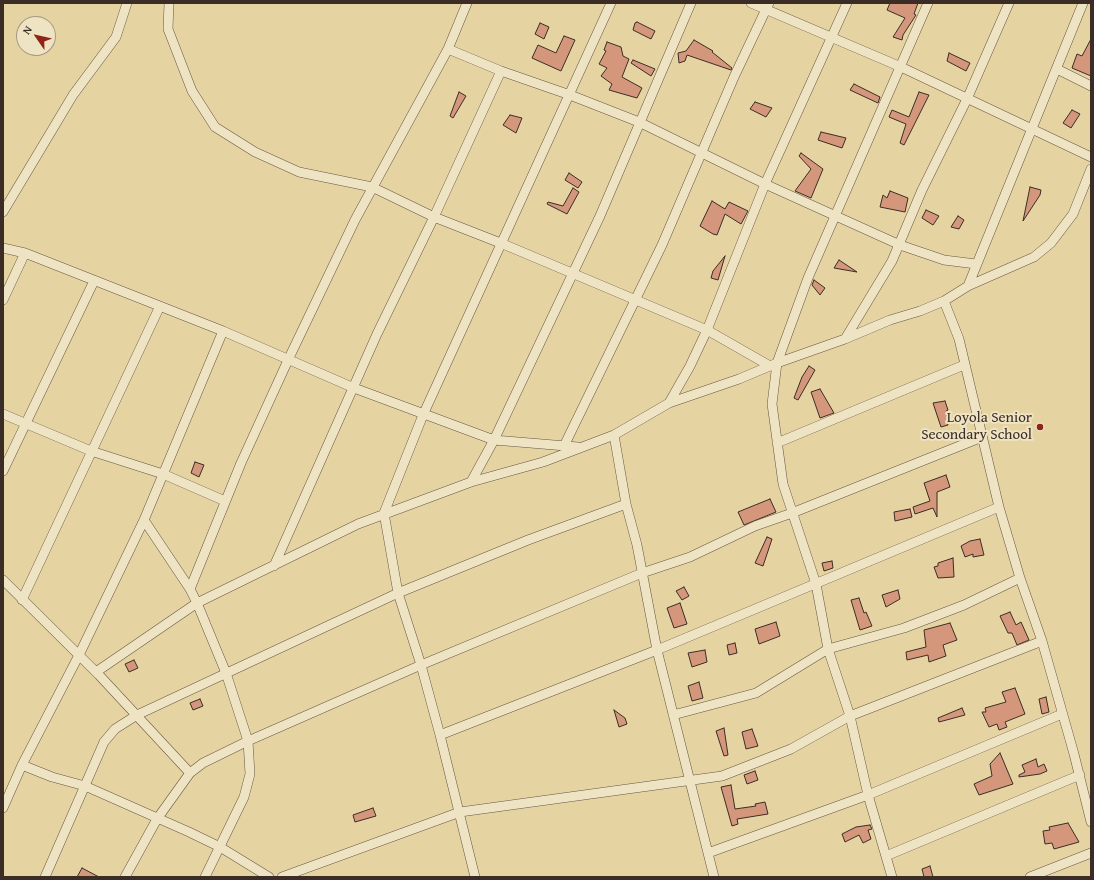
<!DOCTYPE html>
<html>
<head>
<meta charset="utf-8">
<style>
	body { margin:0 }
	#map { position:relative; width:1094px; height:880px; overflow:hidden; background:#e5d4a1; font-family:"Gentium Book Plus",serif }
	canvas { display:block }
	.frame { position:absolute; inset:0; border:4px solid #3b2d26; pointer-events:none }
	.north { position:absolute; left:16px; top:16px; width:40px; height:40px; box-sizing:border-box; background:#eee3c2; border:1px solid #a69a84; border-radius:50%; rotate:304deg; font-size:11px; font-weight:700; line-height:16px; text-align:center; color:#3b2d26 }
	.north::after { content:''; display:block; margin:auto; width:14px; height:18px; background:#8f2418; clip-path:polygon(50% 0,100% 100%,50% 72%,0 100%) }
</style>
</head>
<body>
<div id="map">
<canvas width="1094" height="880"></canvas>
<div class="frame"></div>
<div class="north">N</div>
</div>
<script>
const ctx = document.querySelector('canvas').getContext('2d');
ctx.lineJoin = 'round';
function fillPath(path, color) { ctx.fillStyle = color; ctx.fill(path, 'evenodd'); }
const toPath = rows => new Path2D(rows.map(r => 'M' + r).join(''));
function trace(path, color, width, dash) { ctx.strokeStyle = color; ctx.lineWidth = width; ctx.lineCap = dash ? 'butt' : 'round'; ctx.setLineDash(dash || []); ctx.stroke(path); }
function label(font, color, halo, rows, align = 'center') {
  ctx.font = font + ' "Gentium Book Plus",serif'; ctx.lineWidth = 4; ctx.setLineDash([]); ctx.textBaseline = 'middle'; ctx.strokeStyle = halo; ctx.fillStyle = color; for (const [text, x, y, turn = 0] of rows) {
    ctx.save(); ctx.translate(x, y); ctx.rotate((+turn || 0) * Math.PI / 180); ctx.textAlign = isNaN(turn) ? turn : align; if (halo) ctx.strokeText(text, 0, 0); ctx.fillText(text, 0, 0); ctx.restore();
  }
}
const building = toPath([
	[890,3,918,3,914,14,916,15,903,35,902,40,893,37,905,18,887,10,890,3],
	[637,22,655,31,651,39,633,30,635,23,637,22],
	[540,23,549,27,544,39,535,34,540,23],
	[564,36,575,40,561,71,532,58,538,45,556,53,564,36],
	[1091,39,1091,76,1072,68,1077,54,1082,56,1091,39],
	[694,40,713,51,712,52,732,68,731,70,687,55,685,61,679,63,678,53,686,51,694,40],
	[607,42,621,47,623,56,629,59,622,77,642,88,637,98,609,90,612,84,601,76,607,68,599,64,606,51,604,50,607,42],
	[949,53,970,63,966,71,947,61,949,53],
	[633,60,655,69,651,76,631,63,633,60],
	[854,84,880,97,878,103,850,90,854,84],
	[459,92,466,96,453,118,450,116,459,92],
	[919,92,929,95,904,145,900,143,906,124,889,117,892,110,909,117,919,92],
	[755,102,772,108,766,117,750,109,755,102],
	[1072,110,1080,114,1071,128,1063,123,1072,110],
	[510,115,522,118,516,133,503,125,510,115],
	[821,132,846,138,842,148,818,140,821,132],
	[801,153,823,169,811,198,795,191,811,169,799,156,801,153],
	[569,173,582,182,578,188,565,180,569,173],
	[1030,187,1041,190,1040,195,1023,221,1030,187],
	[573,188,579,192,567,214,547,204,548,202,563,206,573,188],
	[890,191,908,198,905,212,880,207,883,195,887,198,890,191],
	[712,201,725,209,729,202,748,211,741,224,725,214,717,235,713,234,700,226,712,201],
	[926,210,939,216,933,225,922,218,926,210],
	[958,216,964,220,959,229,951,227,958,216],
	[725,256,718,280,711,278,713,271,725,256],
	[839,260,857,272,834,268,839,260],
	[814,280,825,288,820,295,812,285,814,280],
	[809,366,815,370,798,400,794,398,802,377,809,366],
	[820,389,834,413,820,418,811,392,820,389],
	[945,401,948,410,946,411,948,425,941,427,933,403,945,401],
	[195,462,204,465,199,477,191,473,195,462],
	[946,475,950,487,937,492,937,517,933,508,915,514,913,507,930,501,924,483,946,475],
	[770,499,776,512,744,525,738,512,770,499],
	[910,509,912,517,895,521,894,512,910,509],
	[767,537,772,539,763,566,755,563,767,537],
	[980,539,984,555,973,557,973,554,965,557,961,546,970,541,980,539],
	[953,558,954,577,938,578,934,567,938,566,938,563,953,558],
	[832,561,833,568,824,571,822,563,832,561],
	[684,587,689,596,682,600,676,591,684,587],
	[898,590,900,599,886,607,882,595,898,590],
	[859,598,864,613,866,612,872,626,860,630,851,600,859,598],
	[680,603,687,624,674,628,667,608,680,603],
	[1010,612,1016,625,1021,622,1029,640,1017,645,1012,633,1008,633,1000,616,1010,612],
	[776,622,780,636,759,644,755,629,776,622],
	[950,623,957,640,943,645,946,656,929,662,928,655,907,660,906,652,926,647,924,630,950,623],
	[735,643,737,653,729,655,727,645,735,643],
	[705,650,707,662,692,667,688,653,705,650],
	[134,660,138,668,129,672,125,664,134,660],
	[699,682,703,698,692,701,688,686,699,682],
	[1015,688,1025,714,1005,722,1007,727,999,730,997,724,989,727,982,712,986,712,985,708,1006,702,1002,692,1015,688],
	[1046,697,1049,712,1042,714,1039,699,1046,697],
	[200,699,203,706,193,710,190,703,200,699],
	[962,708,965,715,939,722,938,718,962,708],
	[614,710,625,718,627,724,619,727,614,710],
	[724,728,728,755,724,756,716,731,724,728],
	[752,729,758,746,746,749,742,732,752,729],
	[1000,753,1013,784,979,795,974,784,992,776,990,764,1000,753],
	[1036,759,1038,767,1044,764,1047,771,1040,774,1019,777,1019,775,1025,772,1022,765,1036,759],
	[755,771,758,780,747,784,744,775,755,771],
	[731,785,735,809,756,806,755,804,765,802,768,814,737,819,738,824,732,826,721,787,731,785],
	[373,808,376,816,355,822,353,815,373,808],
	[1068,823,1079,842,1054,849,1052,843,1045,844,1043,831,1050,830,1049,827,1068,823],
	[870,825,872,829,868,830,871,839,863,843,859,835,845,842,842,834,856,827,870,825],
	[930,866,933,877,924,877,922,869,930,866],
	[82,868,99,877,77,877,82,868]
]);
const street = toPath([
	[169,3,168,29,192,91,215,127,255,152,299,172,372,187,434,217,503,244,707,330,770,366],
	[751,3,901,67,1091,157],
	[448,49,501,71,570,95,639,122,765,184,900,245,944,260,976,264],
	[1057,69,1091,86],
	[3,212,73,95,116,37,127,3],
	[3,248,25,253,223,331,354,388,494,440,578,447],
	[968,286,1083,3],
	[3,300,25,253],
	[944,301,968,286,1034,257,1051,243,1073,214,1091,169],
	[845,339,892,261,922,190,967,99,1009,3],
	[669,403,690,366,707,330,765,184,847,3],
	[3,414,91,451,163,474,225,501],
	[614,435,626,504,637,545,657,650,714,877],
	[777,443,964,365],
	[564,446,662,245,734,77,769,3],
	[3,471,94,281],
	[471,482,494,440,600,216,691,3],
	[274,566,377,334,434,217,501,71],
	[3,580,99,675,190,773],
	[190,589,241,463,289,358,355,220,448,49,467,3],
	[22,600,160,306],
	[96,672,197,603,358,524,471,482,543,462,614,435,669,403,739,379,777,363,845,339,890,320,920,311,944,301,959,339,999,507,1020,578,1042,641,1074,754,1091,822],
	[673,715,756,693,828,649,904,628,964,605,1020,578],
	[440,735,657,650,999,507],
	[22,765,52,777,85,786,189,832,220,847,269,877],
	[3,808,22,765,79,655,144,520],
	[708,853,868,795,1062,714],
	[886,856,1080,775],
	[45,877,104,742,115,729,137,715,398,593,528,540,626,504],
	[125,877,157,819,190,773,203,763,248,741,421,665,642,573,690,557,755,526,792,513,982,437],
	[205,877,244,797,250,774,248,741,226,673,197,603,190,589,144,520,223,331],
	[282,877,460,812,722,776,791,749,850,716,1042,641],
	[475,877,440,735,421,665,398,593,384,513,423,415,611,3],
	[892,877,868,795,850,716,828,649,816,584,783,484,772,404,777,363,808,278,928,3],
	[1030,877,1091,853]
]);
const markers = [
	[1040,427,4,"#8f2418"]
];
const poiNames = [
	["Loyola Senior",1032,418],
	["Secondary School",1032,435]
];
fillPath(building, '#d5977c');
trace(building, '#3b2d26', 1);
trace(street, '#665745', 10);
trace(street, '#eee3c2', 9);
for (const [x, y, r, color] of markers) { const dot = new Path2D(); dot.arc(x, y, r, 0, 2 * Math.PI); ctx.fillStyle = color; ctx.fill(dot); trace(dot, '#eee3c2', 1.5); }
label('15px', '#3b2d26', '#eee3c2', poiNames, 'right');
</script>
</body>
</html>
